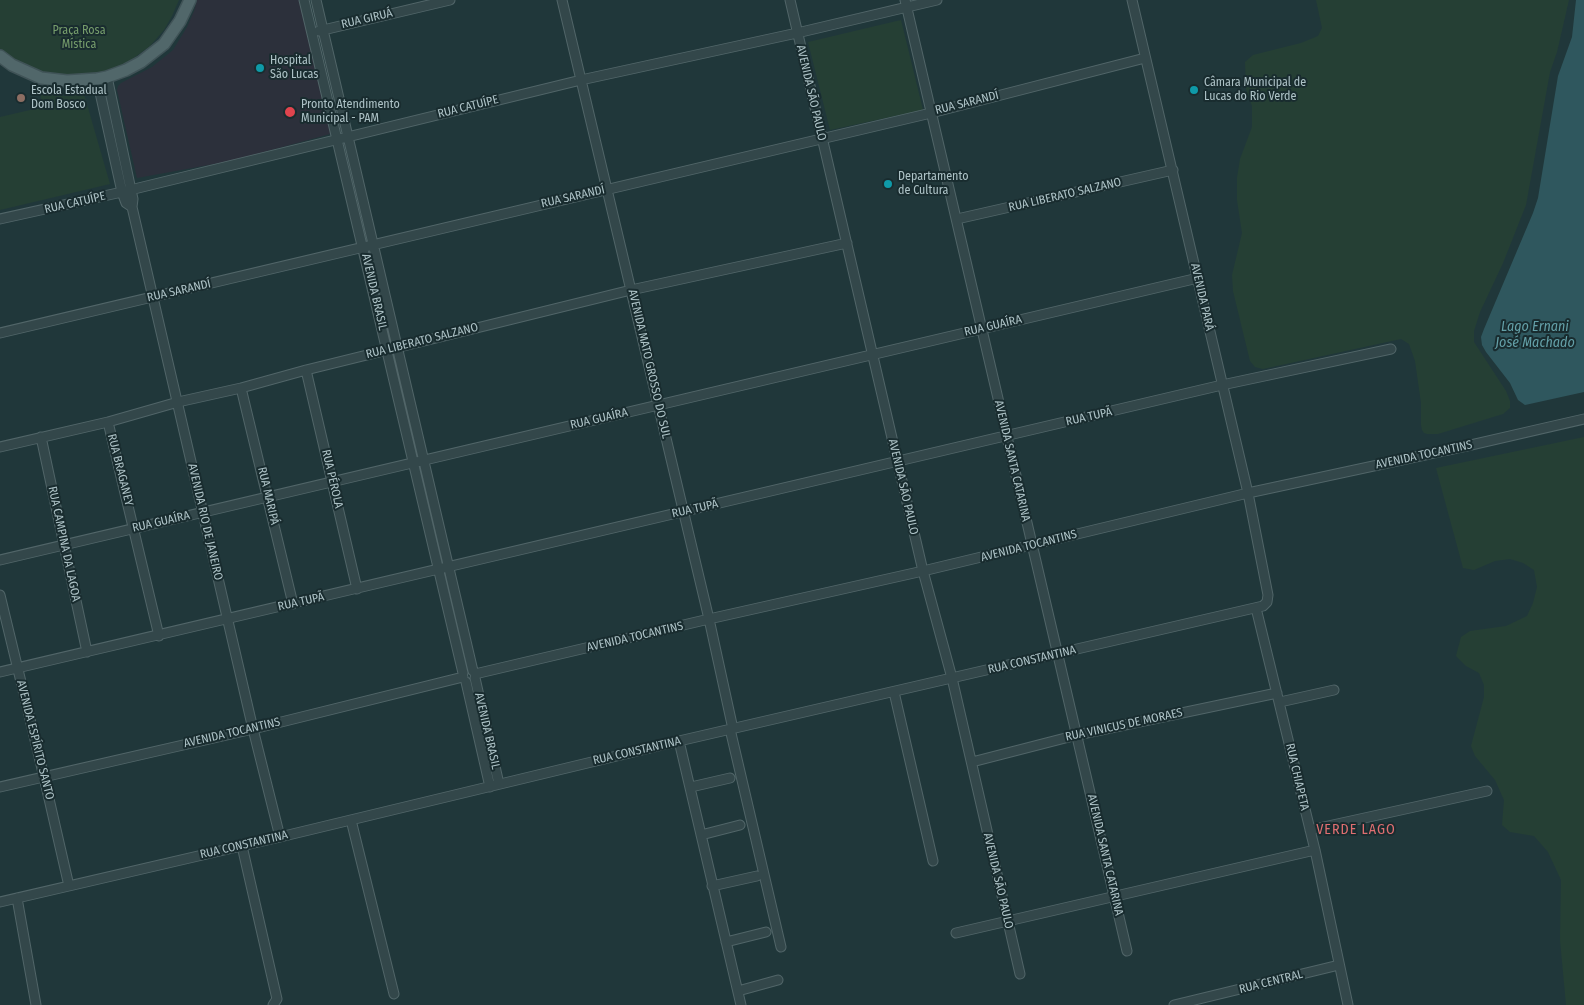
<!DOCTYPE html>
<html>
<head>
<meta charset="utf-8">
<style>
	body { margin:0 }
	canvas { display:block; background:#20373a }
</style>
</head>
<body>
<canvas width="1584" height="1005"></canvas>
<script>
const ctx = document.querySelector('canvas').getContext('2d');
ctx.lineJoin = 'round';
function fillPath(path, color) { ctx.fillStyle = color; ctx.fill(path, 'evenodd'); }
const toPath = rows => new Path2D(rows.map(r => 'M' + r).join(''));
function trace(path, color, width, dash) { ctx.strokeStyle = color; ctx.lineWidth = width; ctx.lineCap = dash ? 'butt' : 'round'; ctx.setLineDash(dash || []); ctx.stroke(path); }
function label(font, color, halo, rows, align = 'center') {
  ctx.font = font + ' "Fira Sans Condensed",sans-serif'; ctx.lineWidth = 4; ctx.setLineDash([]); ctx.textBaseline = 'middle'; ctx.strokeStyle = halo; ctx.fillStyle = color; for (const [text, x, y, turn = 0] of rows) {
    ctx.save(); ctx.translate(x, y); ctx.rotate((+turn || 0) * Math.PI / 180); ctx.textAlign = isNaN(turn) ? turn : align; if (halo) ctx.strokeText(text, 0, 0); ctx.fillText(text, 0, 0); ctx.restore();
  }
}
const medical = toPath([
	[197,0,301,0,332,132,330,134,231,161,137,178,117,90,118,86,121,83,152,67,173,50,187,27,194,11]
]);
const green = toPath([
	[0,0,179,0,172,16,164,30,150,46,127,63,91,77,41,75,0,53],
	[1316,0,1569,0,1557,52,1550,72,1526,205,1503,263,1480,312,1474,331,1474,342,1506,391,1510,401,1510,408,1503,414,1438,434,1427,434,1424,433,1422,430,1421,425,1421,403,1415,361,1409,344,1401,339,1263,369,1255,367,1250,361,1233,291,1232,275,1242,233,1237,200,1237,178,1240,159,1252,127,1252,106,1246,89,1245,62,1253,55,1301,43,1318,36,1322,28],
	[901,20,923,110,830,130,808,42],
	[39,90,53,95,66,96,84,94,110,184,0,210,0,117,43,107],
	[1584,437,1584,1005,1566,1005,1560,940,1561,880,1548,852,1534,836,1510,832,1502,825,1504,800,1495,780,1475,756,1471,746,1484,697,1484,685,1479,673,1466,666,1456,656,1461,637,1470,631,1506,626,1527,616,1533,603,1537,587,1534,570,1523,563,1510,559,1495,561,1474,570,1463,568,1436,468]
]);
const water = toPath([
	[1576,0,1584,0,1584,392,1525,405,1518,400,1510,383,1486,352,1482,345,1481,337,1484,329,1533,213,1538,198,1558,76,1572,37]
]);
const minor = toPath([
	[304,0,463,673],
	[316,0,473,671],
	[562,0,709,619,733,729],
	[790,0,923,571,952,678,1020,974],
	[905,0,1127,951],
	[319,31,450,0],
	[107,77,131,190,133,199,132,207,253,729,280,837],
	[97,79,122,192,126,203,132,207],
	[0,219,122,192,581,80,797,33,937,0],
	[957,219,1173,170],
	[0,333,931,113,1145,58],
	[306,370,357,589],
	[241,388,293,604],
	[108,422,159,636],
	[41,437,87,652],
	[0,447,108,422,178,402,241,388,306,370,631,290,847,243],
	[0,560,1198,278],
	[0,595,44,777,69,886],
	[1256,608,1315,850,1348,1005],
	[0,672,1222,385,1391,349],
	[475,674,709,619,923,571,1248,493,1471,445,1584,419],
	[475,678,499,784],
	[466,682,490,787],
	[894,692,933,861],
	[1280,702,1334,690],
	[730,729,781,947],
	[679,741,741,1005],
	[972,762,1077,735,1277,693],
	[0,787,253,729,463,677],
	[691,787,730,778],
	[351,820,394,994],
	[1310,830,1487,791],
	[701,835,740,825],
	[242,846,277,999,273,1005],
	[712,886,757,876],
	[17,898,36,1005],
	[0,902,280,837,679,741,1263,606,1267,602,1268,595,1248,493,1132,0],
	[956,933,1315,850],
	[726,942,766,932],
	[738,991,778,980],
	[1174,1005,1339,965]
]);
const major = toPath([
	[0,56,12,65,41,78,67,81,97,79,107,77,126,70,141,62,164,44,180,21,190,0]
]);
const markers = [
	[260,68,5,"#0f9aa8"],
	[1194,90,5,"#0f9aa8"],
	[21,98,5,"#8d6e63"],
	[290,112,6,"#e0444e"],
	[888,184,5,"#0f9aa8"]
];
const streetNames = [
	["RUA GIRUÁ",367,19,-13],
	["AVENIDA SÃO PAULO",811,93,77],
	["RUA SARANDÍ",967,103,-14],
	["RUA CATUÍPE",468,107,-14],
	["RUA LIBERATO SALZANO",1065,195,-13],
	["RUA SARANDÍ",573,197,-13],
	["RUA CATUÍPE",75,203,-13],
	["RUA SARANDÍ",179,291,-13],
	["AVENIDA BRASIL",374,292,77],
	["AVENIDA PARÁ",1202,297,77],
	["RUA GUAÍRA",993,326,-13],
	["RUA LIBERATO SALZANO",422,341,-14],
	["AVENIDA MATO GROSSO DO SUL",649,364,77],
	["RUA TUPÃ",1089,417,-13],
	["RUA GUAÍRA",599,419,-13],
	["AVENIDA TOCANTINS",1424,455,-12],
	["AVENIDA SANTA CATARINA",1012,461,77],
	["RUA BRAGANEY",120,470,76],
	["RUA PÉROLA",332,479,77],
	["AVENIDA SÃO PAULO",903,487,77],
	["RUA MARIPÁ",268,496,77],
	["RUA TUPÃ",695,509,-13],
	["RUA GUAÍRA",161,522,-13],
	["AVENIDA RIO DE JANEIRO",205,522,77],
	["RUA CAMPINA DA LAGOA",64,544,78],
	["AVENIDA TOCANTINS",1029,546,-14],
	["RUA TUPÃ",301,602,-13],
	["AVENIDA TOCANTINS",635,637,-13],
	["RUA CONSTANTINA",1032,660,-13],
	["RUA VINICUS DE MORAES",1124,725,-12],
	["AVENIDA BRASIL",487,731,77],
	["AVENIDA TOCANTINS",232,733,-13],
	["AVENIDA ESPÍRITO SANTO",35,740,76],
	["RUA CONSTANTINA",637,751,-13],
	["RUA CHIAPETA",1297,777,77],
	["RUA CONSTANTINA",244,845,-13],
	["AVENIDA SANTA CATARINA",1105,855,77],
	["AVENIDA SÃO PAULO",998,881,77],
	["RUA CENTRAL",1271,982,-14]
];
const parkNames = [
	["Praça Rosa",79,31],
	["Mística",79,45]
];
const poiNames = [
	["Hospital",270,61],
	["São Lucas",270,75],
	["Câmara Municipal de",1204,83],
	["Lucas do Rio Verde",1204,97],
	["Escola Estadual",31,91],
	["Dom Bosco",31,105],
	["Pronto Atendimento",301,105],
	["Municipal - PAM",301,119],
	["Departamento",898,177],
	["de Cultura",898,191]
];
const waterNames = [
	["Lago Ernani",1535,327],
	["José Machado",1535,343]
];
const neighbourhoodNames = [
	["VERDE LAGO",1356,830]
];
fillPath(medical, '#2c303b');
fillPath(green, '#253f34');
fillPath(water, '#2f575e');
trace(minor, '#516568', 11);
trace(major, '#405357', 14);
trace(minor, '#33474a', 9);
trace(major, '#51676a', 11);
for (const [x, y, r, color] of markers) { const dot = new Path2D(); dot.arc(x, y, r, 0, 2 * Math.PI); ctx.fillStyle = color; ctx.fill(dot); trace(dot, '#192c2f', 2); }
label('12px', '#aec3c7', '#192c2f', streetNames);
label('12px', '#779e6c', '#192c2f', parkNames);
label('12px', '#aec3c7', '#192c2f', poiNames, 'left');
label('italic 14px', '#64a0a8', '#192c2f', waterNames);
ctx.letterSpacing = '1px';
label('14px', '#e06f71', '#192c2f', neighbourhoodNames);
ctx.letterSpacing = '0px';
</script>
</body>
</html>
